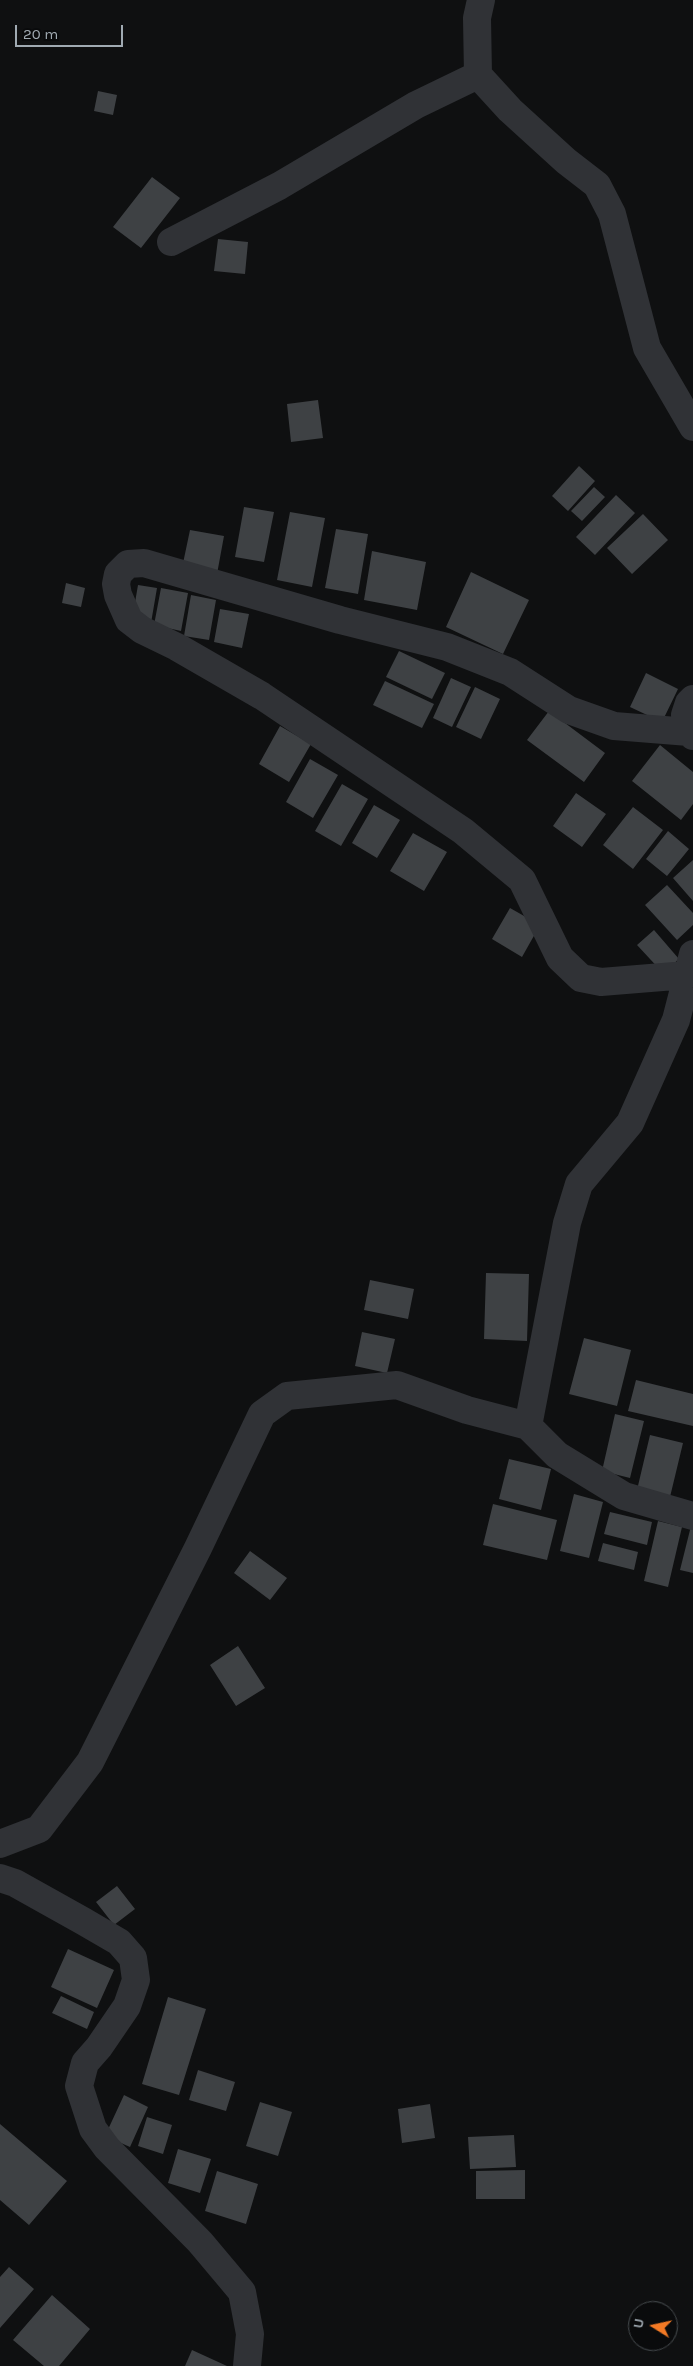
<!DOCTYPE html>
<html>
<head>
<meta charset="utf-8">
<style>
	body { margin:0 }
	#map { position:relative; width:693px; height:2366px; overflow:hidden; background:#0f1011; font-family:Karla,sans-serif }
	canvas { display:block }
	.north { position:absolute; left:628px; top:2301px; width:50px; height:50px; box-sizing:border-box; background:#0a0b0c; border:1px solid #464b4e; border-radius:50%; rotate:280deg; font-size:14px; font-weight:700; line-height:20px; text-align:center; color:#a0aab2 }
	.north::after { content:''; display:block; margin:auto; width:18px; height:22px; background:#f37a25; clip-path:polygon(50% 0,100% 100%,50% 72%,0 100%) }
	.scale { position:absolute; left:15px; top:25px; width:108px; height:22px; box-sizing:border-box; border:2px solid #a0aab2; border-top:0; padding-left:6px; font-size:15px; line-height:18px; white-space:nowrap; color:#a0aab2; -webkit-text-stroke:4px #0a0b0c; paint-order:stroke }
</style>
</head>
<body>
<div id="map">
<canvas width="693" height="2366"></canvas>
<div class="north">U</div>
<div class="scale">20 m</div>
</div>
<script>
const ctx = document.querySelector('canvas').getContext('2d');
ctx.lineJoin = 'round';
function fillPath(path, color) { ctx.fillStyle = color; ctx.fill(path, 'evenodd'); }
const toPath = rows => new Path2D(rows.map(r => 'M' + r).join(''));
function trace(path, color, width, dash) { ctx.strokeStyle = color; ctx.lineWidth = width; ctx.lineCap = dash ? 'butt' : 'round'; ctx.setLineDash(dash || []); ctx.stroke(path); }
const building = toPath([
	[98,91,117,95,113,115,94,111],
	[152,177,180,198,141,248,113,227],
	[218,239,248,242,245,274,214,271],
	[318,400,323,438,291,442,287,404],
	[579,466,595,481,568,511,552,496],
	[594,487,605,497,582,521,571,511],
	[616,495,635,513,595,555,576,537],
	[244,507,274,512,264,562,235,557],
	[290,512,325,518,312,587,277,580],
	[643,514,668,540,632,574,607,548],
	[336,529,368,534,358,594,325,588],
	[190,530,224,536,217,574,182,568],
	[372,551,426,562,417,610,364,600],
	[471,572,529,600,503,654,446,627],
	[66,583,85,588,81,607,62,603],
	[138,585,157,588,151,623,132,620],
	[161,588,188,593,181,631,154,625],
	[191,595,216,600,209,640,184,636],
	[220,609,249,614,242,648,214,642],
	[399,651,445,673,432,699,386,677],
	[646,673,678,689,662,722,630,707],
	[451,678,471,687,452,727,433,718],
	[385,681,434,704,422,728,373,705],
	[475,687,500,699,481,739,456,727],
	[549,711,605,753,584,782,527,740],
	[280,726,311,744,289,782,259,764],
	[660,745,693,772,693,804,681,820,632,781],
	[310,759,338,775,313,818,286,802],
	[342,784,368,799,341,846,315,831],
	[576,793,606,814,582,847,553,826],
	[374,805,400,820,377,858,352,843],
	[633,807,663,830,633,869,603,845],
	[668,831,689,849,667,876,646,859],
	[413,833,447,852,424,891,390,871],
	[693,860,693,901,673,878],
	[667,885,693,913,693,925,677,940,645,905],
	[510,908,540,925,522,957,492,939],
	[654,930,679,959,663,973,637,945],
	[486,1273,529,1274,527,1341,484,1339],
	[370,1280,414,1289,408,1319,364,1310],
	[362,1332,395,1339,387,1373,355,1366],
	[584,1338,631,1350,617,1406,569,1394],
	[636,1380,693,1394,693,1426,628,1411],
	[615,1414,644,1421,630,1478,602,1471],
	[650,1435,683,1443,670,1497,637,1490],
	[509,1459,551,1469,541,1510,499,1499],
	[574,1494,603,1502,589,1558,560,1551],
	[493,1504,557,1520,547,1560,483,1545],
	[610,1512,652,1522,647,1545,604,1534],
	[658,1521,682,1527,668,1587,644,1581],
	[692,1522,693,1522,693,1573,680,1570],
	[603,1543,638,1552,634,1570,598,1561],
	[250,1551,287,1578,270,1600,234,1573],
	[238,1646,265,1688,236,1706,210,1665],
	[117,1886,135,1909,114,1925,96,1902],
	[68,1949,114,1970,97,2008,51,1987],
	[61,1996,94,2012,87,2029,52,2013],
	[168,1997,206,2009,179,2095,142,2084],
	[198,2070,235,2082,226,2111,189,2100],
	[124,2095,148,2107,130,2147,105,2136],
	[260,2102,292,2112,278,2156,246,2146],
	[430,2104,435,2138,402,2143,398,2109],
	[147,2117,172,2125,163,2154,138,2146],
	[0,2124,67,2181,29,2225,0,2200],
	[514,2135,516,2167,470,2169,468,2137],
	[178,2149,211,2159,200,2193,168,2183],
	[525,2170,525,2199,476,2199,476,2171],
	[217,2171,258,2184,246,2224,205,2211],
	[9,2267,34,2289,0,2328,0,2277],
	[52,2295,90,2329,59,2366,44,2366,13,2340],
	[192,2350,227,2366,185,2366]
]);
const minor = toPath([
	[481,0,477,18,478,75,510,110,566,161,597,185,612,214,647,348,693,427],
	[171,242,279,186,416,105,478,75],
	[693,699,689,703,685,715,689,732,693,736],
	[687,975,601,982,581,978,560,958,522,880,463,831,262,696,177,647,142,630,129,620,118,595,116,584,118,574,128,564,144,563,340,620,447,647,510,672,569,710,614,726,689,732],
	[528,1426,557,1455,624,1496,693,1516],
	[0,1844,39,1829,90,1762,198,1548,262,1414,287,1396,397,1385,467,1410,528,1426,567,1223,579,1184,630,1123,676,1020,693,954],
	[0,1878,15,1883,83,1921,119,1942,133,1958,136,1980,127,2006,99,2047,85,2063,79,2086,93,2129,107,2148,200,2242,242,2292,250,2334,247,2366]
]);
fillPath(building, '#3e4144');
trace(minor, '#303236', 28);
</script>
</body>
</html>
